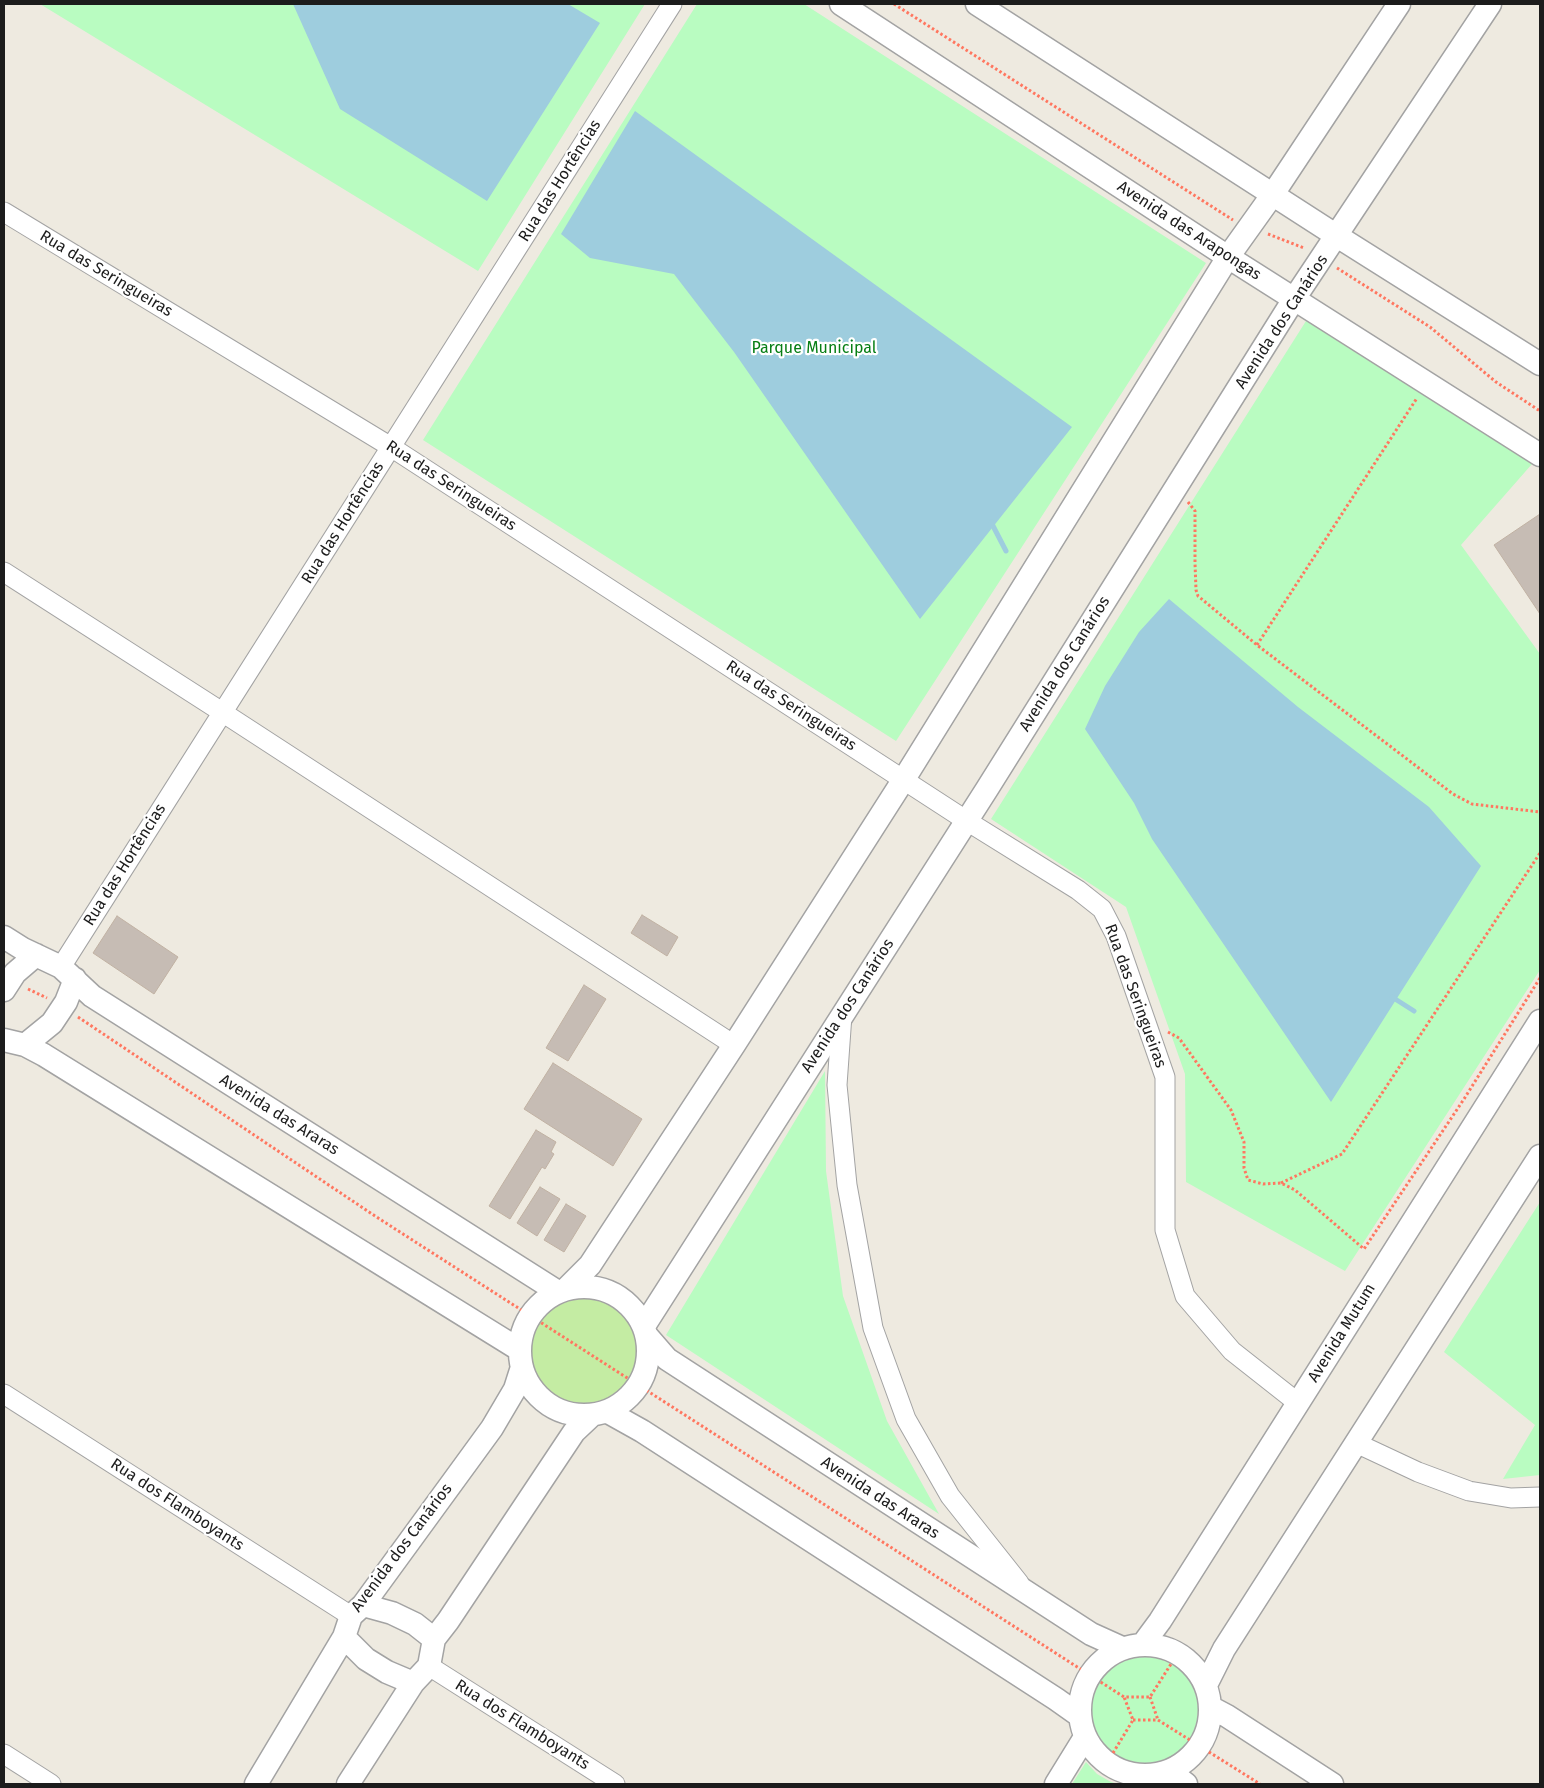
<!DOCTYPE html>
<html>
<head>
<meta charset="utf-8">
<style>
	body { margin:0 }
	#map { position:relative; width:1544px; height:1788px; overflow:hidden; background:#eeeae0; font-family:"Fira Sans",sans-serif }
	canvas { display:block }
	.frame { position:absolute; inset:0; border:5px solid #1c1c1c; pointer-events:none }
</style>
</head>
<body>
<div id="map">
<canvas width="1544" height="1788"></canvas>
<div class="frame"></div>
</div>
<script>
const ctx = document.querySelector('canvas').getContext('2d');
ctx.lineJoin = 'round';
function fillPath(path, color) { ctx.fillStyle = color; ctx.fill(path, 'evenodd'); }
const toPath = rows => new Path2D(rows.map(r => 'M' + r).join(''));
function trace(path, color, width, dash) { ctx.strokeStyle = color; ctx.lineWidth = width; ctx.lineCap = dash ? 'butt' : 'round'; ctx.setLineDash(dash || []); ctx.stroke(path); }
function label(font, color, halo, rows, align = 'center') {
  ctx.font = font + ' "Fira Sans",sans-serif'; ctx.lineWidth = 4.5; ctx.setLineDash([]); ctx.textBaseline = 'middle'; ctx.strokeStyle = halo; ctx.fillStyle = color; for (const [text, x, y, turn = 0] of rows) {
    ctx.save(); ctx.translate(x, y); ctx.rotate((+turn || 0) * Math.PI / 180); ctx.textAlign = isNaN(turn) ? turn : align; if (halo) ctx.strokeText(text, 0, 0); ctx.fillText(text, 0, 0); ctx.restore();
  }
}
const grass = toPath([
	'529 1351a55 55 0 1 1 110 0a55 55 0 1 1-110 0Z'
]);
const park = toPath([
	[40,4,645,4,478,271],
	[697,4,804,4,1206,263,896,741,423,440],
	[1306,321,1532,464,1461,545,1540,654,1540,970,1345,1271,1186,1182,1185,1074,1126,907,991,819],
	[825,1071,826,1171,843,1296,887,1421,939,1514,666,1335],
	[1540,1202,1540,1475,1503,1479,1535,1425,1444,1352],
	'1092 1710a53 53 0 1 1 106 0a53 53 0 1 1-106 0Z',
	[1086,1762,1097,1774,1111,1782,1118,1784,1072,1784]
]);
const water = toPath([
	[293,4,568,4,600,23,487,201,340,109],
	[635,111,1072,427,920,619,734,352,674,274,590,258,561,234],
	[1169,599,1298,707,1429,807,1481,866,1331,1102,1152,839,1134,803,1085,729,1105,686,1139,632]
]);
const stream = toPath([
	[991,522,1006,551],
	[1392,997,1414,1011]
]);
const building = toPath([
	[1540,514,1540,614,1494,545,1540,514],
	[642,915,678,937,667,956,631,933,642,915],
	[117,916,178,957,154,994,93,953,117,916],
	[584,985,606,999,568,1061,546,1048,584,985],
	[553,1063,642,1119,613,1166,524,1109,553,1063],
	[536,1130,556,1142,551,1152,554,1154,545,1169,542,1167,510,1219,489,1206,536,1130],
	[540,1187,560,1199,537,1236,517,1223,540,1187],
	[566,1204,586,1216,564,1252,544,1240,566,1204]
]);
const path = toPath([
	[894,4,1233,220],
	[1268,234,1304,248],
	[1337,268,1430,327,1496,382,1540,411],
	[1188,502,1195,511,1195,563,1196,590,1198,596,1257,645,1453,794,1472,804,1540,812],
	[1257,645,1417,398],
	[28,989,47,998],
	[78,1017,375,1216,1124,1697,1150,1697,1171,1664],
	[1168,1032,1179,1038,1231,1110,1244,1142,1244,1168,1248,1180,1263,1184,1281,1183,1295,1190,1364,1249,1464,1099,1540,978],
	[1281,1183,1342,1154,1540,853],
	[1150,1697,1158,1720],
	[1133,1720,1158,1720,1260,1784],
	[1113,1753,1133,1720,1124,1697]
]);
const minor = toPath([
	[4,212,391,447,967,821,1078,890,1102,909,1116,936,1165,1077,1165,1230,1185,1296,1232,1351,1298,1403],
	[4,572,222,712,734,1045],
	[61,967,672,4],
	[842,1015,837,1085,847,1185,873,1328,906,1419,950,1496,1019,1583],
	[4,1394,351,1616],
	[1356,1443,1418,1472,1469,1491,1511,1498,1540,1497],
	[429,1666,615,1784],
	[4,1754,51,1784]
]);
const tertiary = toPath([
	[841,4,1228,257,1540,455],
	[977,4,1337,236,1540,364],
	[4,937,23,949,61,967,92,996,558,1292],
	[4,990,15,973,36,955],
	[4,1040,25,1045,44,1055,520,1350],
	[25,1045,52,1023,66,1002,75,979],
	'520 1351a64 64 0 1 1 128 0a64 64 0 1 1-128 0Z',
	[566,1289,590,1265,734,1045,904,779,1228,257,1273,194,1399,4],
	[644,1326,987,789,1294,299,1490,4],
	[647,1336,667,1359,1091,1634,1122,1648],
	[608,1412,642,1431,1056,1699,1080,1716],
	[363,1605,392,1613,415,1624,434,1639],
	[344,1637,366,1659,387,1672,413,1683],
	[1143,1644,1160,1621,1540,1021],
	'1080 1710a65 65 0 1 1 130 0a65 65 0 1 1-130 0Z',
	[1206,1685,1224,1649,1540,1156],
	[1210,1707,1227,1716,1332,1784],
	[1169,1771,1186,1784],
	[256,1784,344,1637,351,1616,363,1605,492,1428,515,1389,522,1367],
	[348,1784,413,1683,429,1666,434,1639,448,1621,574,1432,591,1416],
	[1056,1784,1085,1737]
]);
const streetNames = [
	["Rua das Hortências",560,181,-58],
	["Avenida das Arapongas",1189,231,33],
	["Rua das Seringueiras",106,274,31],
	["Avenida dos Canários",1282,322,-57],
	["Rua das Seringueiras",451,486,33],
	["Rua das Hortências",343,523,-58],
	["Avenida dos Canários",1065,664,-58],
	["Rua das Seringueiras",791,706,33],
	["Rua das Hortências",125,865,-58],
	["Rua das Seringueiras",1135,996,70],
	["Avenida dos Canários",848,1006,-57],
	["Avenida das Araras",279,1115,32],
	["Avenida Mutum",1342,1333,-58],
	["Avenida das Araras",880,1498,33],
	["Rua dos Flamboyants",177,1505,33],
	["Avenida dos Canários",402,1548,-53],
	["Rua dos Flamboyants",522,1725,32]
];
const parkNames = [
	["Parque Municipal",814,349]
];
fillPath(grass, '#c4eca3');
fillPath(park, '#b9fcc1');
fillPath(water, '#9ecdde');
trace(stream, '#9ecdde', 5);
fillPath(building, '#c6bcb4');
trace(building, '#c0b1a2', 1);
trace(minor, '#a3a3a3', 21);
trace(tertiary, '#a3a3a3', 25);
trace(path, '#ff7760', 3, [2.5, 2.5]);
trace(minor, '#fff', 19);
trace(tertiary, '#fff', 22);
label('16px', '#1c1c1c', '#fff', streetNames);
label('16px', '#067e14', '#fff', parkNames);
</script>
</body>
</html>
